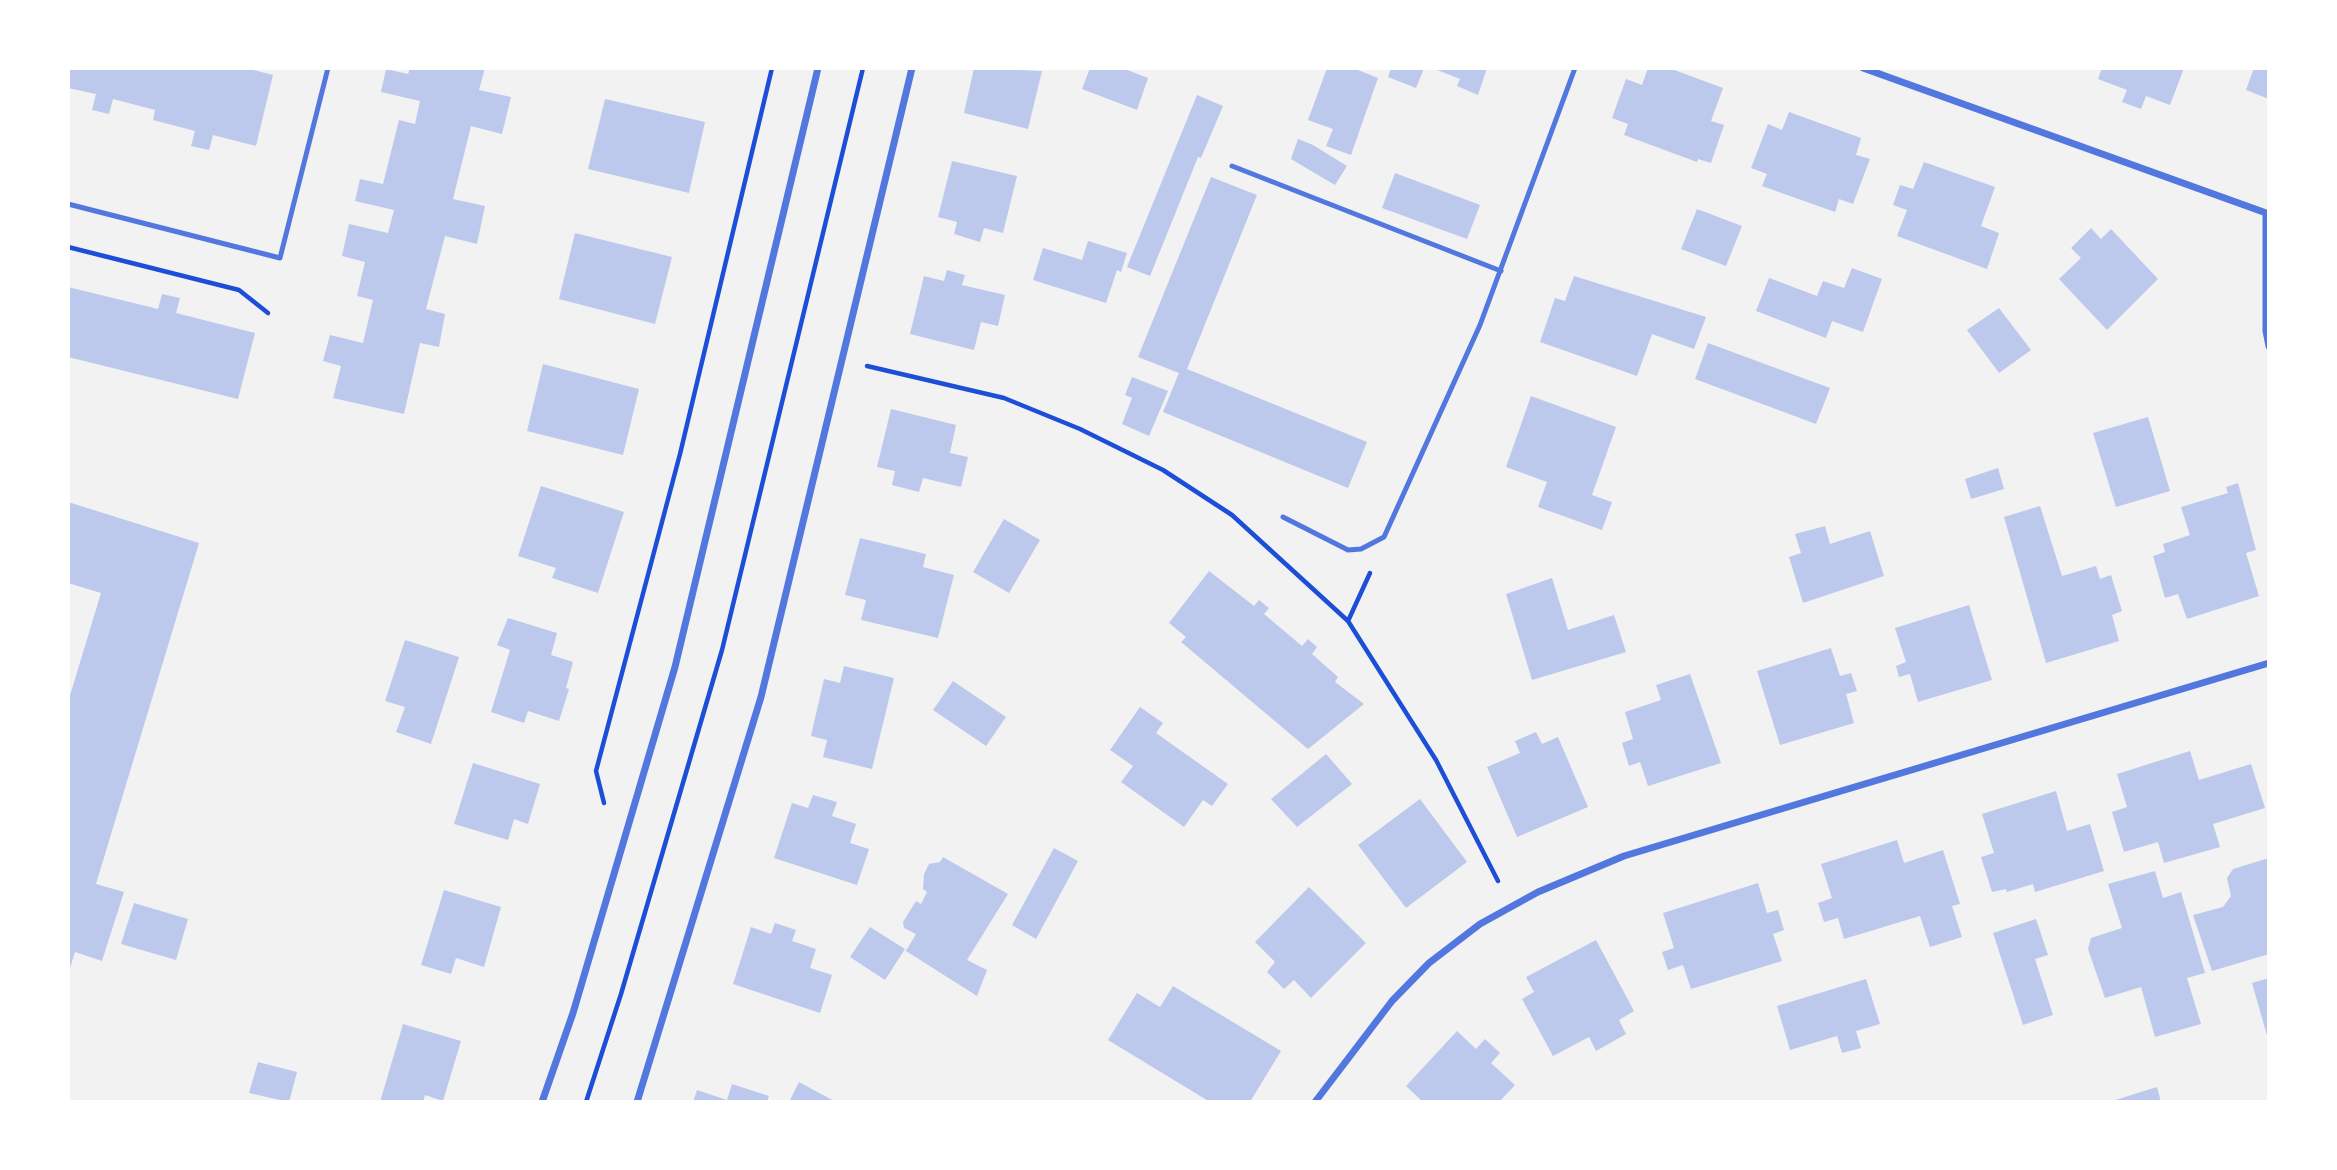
<!DOCTYPE html>
<html>
<head>
<meta charset="utf-8">
<style>
	body { margin:0 }
	#map { position:relative; width:2337px; height:1170px; overflow:hidden; background:#f2f2f2; font-family:Merriweather,serif }
	canvas { display:block }
	.frame { position:absolute; inset:0; border:70px solid #fff; pointer-events:none }
</style>
</head>
<body>
<div id="map">
<canvas width="2337" height="1170"></canvas>
<div class="frame"></div>
</div>
<script>
const ctx = document.querySelector('canvas').getContext('2d');
ctx.lineJoin = 'round';
function fillPath(path, color) { ctx.fillStyle = color; ctx.fill(path, 'evenodd'); }
const toPath = rows => new Path2D(rows.map(r => 'M' + r).join(''));
function trace(path, color, width, dash) { ctx.strokeStyle = color; ctx.lineWidth = width; ctx.lineCap = dash ? 'butt' : 'round'; ctx.setLineDash(dash || []); ctx.stroke(path); }
const building = toPath([
	[68,68,246,68,273,75,256,146,213,135,209,150,191,146,195,131,153,120,155,110,113,99,109,114,92,110,96,94,68,88],
	[410,68,485,68,479,90,511,97,502,134,471,126,453,199,485,206,477,244,445,236,426,309,445,314,439,347,420,343,404,414,333,398,341,366,323,361,330,335,363,343,373,300,357,296,365,262,342,256,349,224,388,233,394,210,355,201,360,179,383,184,399,120,415,124,420,101,381,92,386,69,408,74],
	[974,68,1042,71,1028,129,964,113],
	[1090,68,1122,68,1148,78,1137,110,1082,89],
	[1327,68,1353,68,1378,78,1351,155,1326,146,1333,129,1308,120],
	[1391,68,1424,68,1416,88,1388,77],
	[1432,68,1487,68,1478,95,1457,86,1460,79],
	[1648,68,1669,68,1723,88,1711,121,1724,125,1711,163,1698,159,1697,162,1624,135,1628,124,1612,118,1626,79,1642,85],
	[2102,68,2184,68,2170,105,2146,96,2141,109,2122,102,2127,90,2098,79],
	[2254,68,2269,68,2269,99,2246,90],
	[1197,95,1223,106,1201,158,1198,157,1150,276,1127,267],
	[605,99,705,122,689,193,588,169],
	[1789,112,1861,138,1856,155,1870,159,1853,204,1839,199,1835,212,1762,186,1767,174,1751,168,1768,124,1782,130],
	[1298,139,1313,145,1347,166,1335,185,1291,159],
	[952,161,1017,176,1003,233,984,228,980,242,954,234,957,222,938,217],
	[1924,162,1995,187,1981,226,1999,233,1987,269,1897,236,1907,210,1893,205,1900,185,1913,189],
	[1395,173,1480,205,1467,239,1382,208],
	[1211,177,1257,195,1187,369,1367,442,1348,488,1163,412,1179,373,1138,357],
	[1697,209,1742,226,1726,266,1681,249],
	[2091,228,2101,239,2111,229,2158,279,2107,330,2059,279,2081,258,2071,248],
	[575,233,672,257,655,324,559,299],
	[1088,241,1127,253,1121,272,1117,270,1106,303,1033,280,1043,248,1082,260],
	[1852,268,1882,279,1863,332,1832,321,1826,338,1756,311,1769,278,1817,296,1823,281,1844,288],
	[947,270,965,275,962,285,1005,295,998,326,981,322,974,350,910,334,924,276,944,281],
	[1574,276,1706,317,1694,349,1652,334,1637,376,1540,342,1555,298,1565,301],
	[68,287,158,309,162,294,180,298,176,313,255,333,238,399,68,357],
	[1999,308,2031,350,1999,373,1967,330],
	[1708,343,1830,388,1816,424,1695,379],
	[543,364,639,389,623,455,527,431],
	[1132,377,1168,391,1149,436,1122,424,1132,398,1125,395],
	[1531,396,1616,427,1592,495,1612,502,1602,530,1538,507,1547,482,1506,467],
	[891,409,956,425,950,453,968,457,961,487,923,478,919,492,892,485,895,471,877,467],
	[2148,417,2170,491,2116,507,2093,433],
	[1998,468,2004,489,1971,499,1965,479],
	[2238,483,2256,550,2246,553,2259,596,2187,619,2178,594,2165,598,2153,556,2165,552,2163,544,2190,535,2181,507,2228,493,2226,487],
	[541,486,624,512,598,593,552,578,556,568,518,556],
	[68,502,199,543,96,884,124,892,102,961,75,952,69,971,68,702,101,593,68,583],
	[2040,506,2062,576,2096,566,2100,579,2111,575,2122,611,2112,615,2119,641,2046,663,2004,517],
	[1004,519,1040,540,1009,593,973,572],
	[1825,526,1830,544,1870,531,1884,576,1803,603,1789,557,1801,553,1795,534],
	[860,538,926,554,923,567,954,575,938,638,861,620,866,600,845,595],
	[1209,571,1254,606,1259,600,1269,608,1264,614,1302,646,1308,639,1317,647,1312,654,1338,677,1335,682,1364,704,1308,749,1181,642,1186,637,1169,623],
	[1552,578,1568,630,1614,615,1626,652,1532,680,1506,594],
	[1969,605,1992,680,1918,702,1910,674,1899,677,1896,666,1906,662,1895,628],
	[508,618,557,633,551,655,573,662,566,688,569,689,559,721,528,711,524,723,491,712,510,650,497,645],
	[405,640,459,657,431,744,396,732,405,707,385,701],
	[1831,648,1840,676,1851,673,1857,691,1846,694,1854,723,1780,745,1757,671],
	[844,666,894,678,872,769,823,757,827,740,811,736,824,679,840,683],
	[1690,674,1721,763,1648,786,1640,762,1629,766,1622,743,1633,739,1625,712,1661,700,1656,685],
	[953,681,1006,717,986,746,933,710],
	[1140,707,1163,723,1156,733,1228,784,1212,806,1203,800,1184,827,1121,782,1133,766,1110,750],
	[1536,732,1542,744,1558,737,1588,807,1517,837,1487,767,1520,753,1515,741],
	[2190,751,2199,780,2251,764,2265,808,2213,824,2220,847,2164,863,2158,842,2124,852,2112,812,2127,807,2117,774],
	[1326,754,1352,784,1297,827,1271,799],
	[473,763,540,784,528,824,514,819,508,840,454,824],
	[2056,791,2067,831,2090,824,2104,871,2035,892,2033,884,2007,892,2006,889,1992,892,1981,857,1994,853,1982,814],
	[813,795,837,802,832,816,856,824,850,843,869,849,857,885,774,858,792,803,808,808],
	[1420,799,1467,862,1406,908,1358,845],
	[1897,840,1904,863,1943,850,1960,904,1952,906,1962,937,1930,947,1920,916,1844,939,1838,918,1824,922,1818,903,1832,898,1821,864],
	[1054,848,1078,861,1036,939,1012,925],
	[943,857,1008,894,967,960,987,970,977,996,906,951,916,934,904,928,903,922,916,901,921,904,927,892,923,889,924,874,929,864,940,862],
	[2269,858,2269,954,2212,971,2193,915,2223,907,2231,896,2227,878,2233,869],
	[2155,871,2163,898,2181,892,2205,973,2187,978,2201,1024,2155,1037,2141,987,2105,998,2088,949,2091,938,2122,928,2108,884],
	[1758,883,1767,913,1778,910,1784,930,1773,934,1782,961,1691,989,1683,965,1668,970,1662,952,1674,948,1663,913],
	[1309,887,1366,943,1311,998,1294,980,1284,989,1267,972,1275,962,1255,942],
	[444,890,501,907,484,967,456,958,451,974,421,965],
	[134,903,188,919,176,960,121,944],
	[2036,919,2048,955,2035,959,2053,1015,2023,1025,1993,933],
	[775,923,796,930,792,941,816,949,810,968,832,975,820,1013,733,984,751,927,771,934],
	[870,927,905,949,885,980,850,957],
	[1596,940,1634,1011,1619,1020,1626,1034,1596,1051,1589,1037,1553,1056,1522,999,1534,992,1526,977],
	[2269,978,2269,1039,2268,1039,2252,983],
	[1866,979,1880,1024,1856,1031,1861,1048,1842,1053,1837,1036,1790,1050,1777,1006],
	[1173,986,1281,1051,1250,1102,1210,1102,1108,1040,1137,993,1160,1007],
	[403,1024,461,1041,443,1101,425,1095,423,1102,380,1102],
	[1457,1031,1476,1049,1485,1039,1500,1053,1491,1063,1515,1085,1499,1102,1423,1102,1406,1086],
	[258,1062,297,1072,289,1102,249,1093],
	[799,1082,836,1102,789,1102],
	[732,1084,769,1096,767,1102,693,1102,697,1090,727,1100],
	[2157,1087,2161,1102,2112,1102,2112,1101]
]);
const path = toPath([
	[68,247,239,290,268,313],
	[867,366,1004,398,1080,429,1163,470,1232,515,1348,621,1436,760,1498,881],
	[1348,621,1370,573],
	[604,803,596,771,680,454,772,68],
	[586,1102,621,994,722,650,863,68]
]);
const service = toPath([
	[1232,166,1501,271],
	[68,204,280,258,328,68],
	[1283,517,1348,550,1361,549,1384,537,1480,325,1575,68]
]);
const minor = toPath([
	[1863,68,2269,214],
	[2266,215,2266,331,2269,346],
	[542,1102,573,1013,675,667,818,68],
	[637,1102,761,697,912,68],
	[1315,1102,1392,1001,1429,963,1480,924,1538,892,1624,856,2269,663]
]);
fillPath(building, '#bdc9ec');
trace(path, '#1d4ed8', 4.5);
trace(service, '#5277de', 5);
trace(minor, '#5277de', 7);
</script>
</body>
</html>
